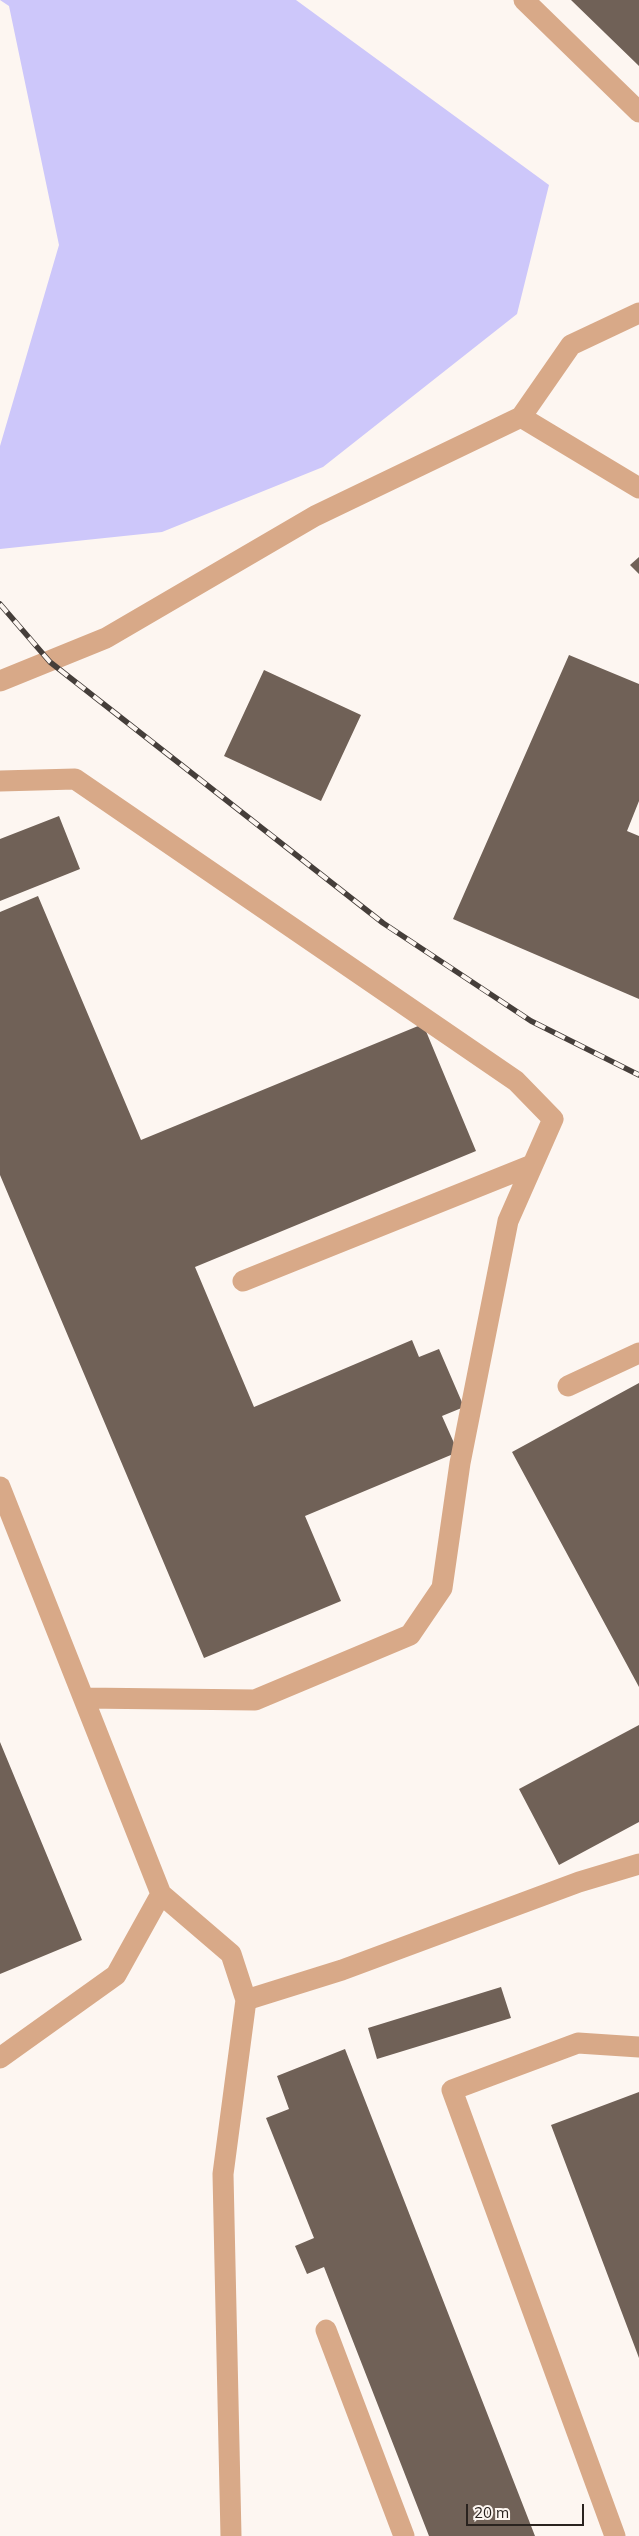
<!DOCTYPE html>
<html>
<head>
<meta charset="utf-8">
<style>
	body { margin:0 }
	#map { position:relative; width:639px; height:2536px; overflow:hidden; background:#fdf6f1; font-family:Mulish,sans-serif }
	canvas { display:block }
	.scale { position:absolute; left:466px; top:2504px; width:118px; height:22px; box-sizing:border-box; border:2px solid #2a231f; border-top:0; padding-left:6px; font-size:15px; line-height:18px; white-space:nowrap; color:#2a231f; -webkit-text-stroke:4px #fdf6f1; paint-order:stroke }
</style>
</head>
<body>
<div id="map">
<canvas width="639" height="2536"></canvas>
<div class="scale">20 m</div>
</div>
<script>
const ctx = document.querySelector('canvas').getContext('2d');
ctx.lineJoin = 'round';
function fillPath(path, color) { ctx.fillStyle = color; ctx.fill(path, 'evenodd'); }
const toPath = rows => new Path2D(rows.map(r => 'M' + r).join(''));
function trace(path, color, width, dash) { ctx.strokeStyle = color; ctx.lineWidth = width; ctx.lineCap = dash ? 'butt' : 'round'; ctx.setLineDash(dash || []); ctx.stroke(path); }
const green = toPath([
	[0,0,296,0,549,185,517,314,323,467,162,532,0,549,0,446,59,245,9,6]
]);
const building = toPath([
	[571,0,639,0,639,66],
	[639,557,639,574,630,565],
	[569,655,639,684,639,801,627,831,639,836,639,999,453,919],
	[264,670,361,715,321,801,224,756],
	[59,816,80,869,0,901,0,839],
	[38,896,141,1140,423,1024,476,1151,195,1267,254,1407,412,1340,419,1357,439,1349,464,1407,442,1416,458,1452,305,1516,341,1601,204,1658,0,1175,0,912],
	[639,1383,639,1687,512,1452],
	[639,1725,639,1822,559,1865,519,1789],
	[0,1742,82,1940,0,1974],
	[501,1987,511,2018,377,2059,368,2028],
	[345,2049,416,2231,535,2536,429,2536,324,2267,307,2274,295,2246,314,2238,266,2118,289,2109,277,2076],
	[639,2092,639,2358,551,2125]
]);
const lane = toPath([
	[524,0,639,112],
	[521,417,571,345,639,313],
	[0,681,106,638,315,516,521,417,639,488],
	[0,781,75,779,516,1081,553,1119,508,1221,460,1463,442,1588,410,1635,255,1700,84,1698],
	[243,1281,532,1165],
	[568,1386,639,1353],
	[0,1487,161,1894,231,1954,246,2000,223,2174,231,2536],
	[246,2000,342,1970,579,1882,639,1864],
	[0,2058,116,1975,161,1894],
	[326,2330,404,2536],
	[615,2536,452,2090,578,2043,639,2047]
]);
const rail = toPath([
	[0,604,50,662,383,923,531,1021,639,1075]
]);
fillPath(green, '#cdc7fa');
fillPath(building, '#706157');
trace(lane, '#d8a988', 21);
trace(rail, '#453e3a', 5.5);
trace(rail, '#fdf6f1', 4, [11]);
</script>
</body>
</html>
